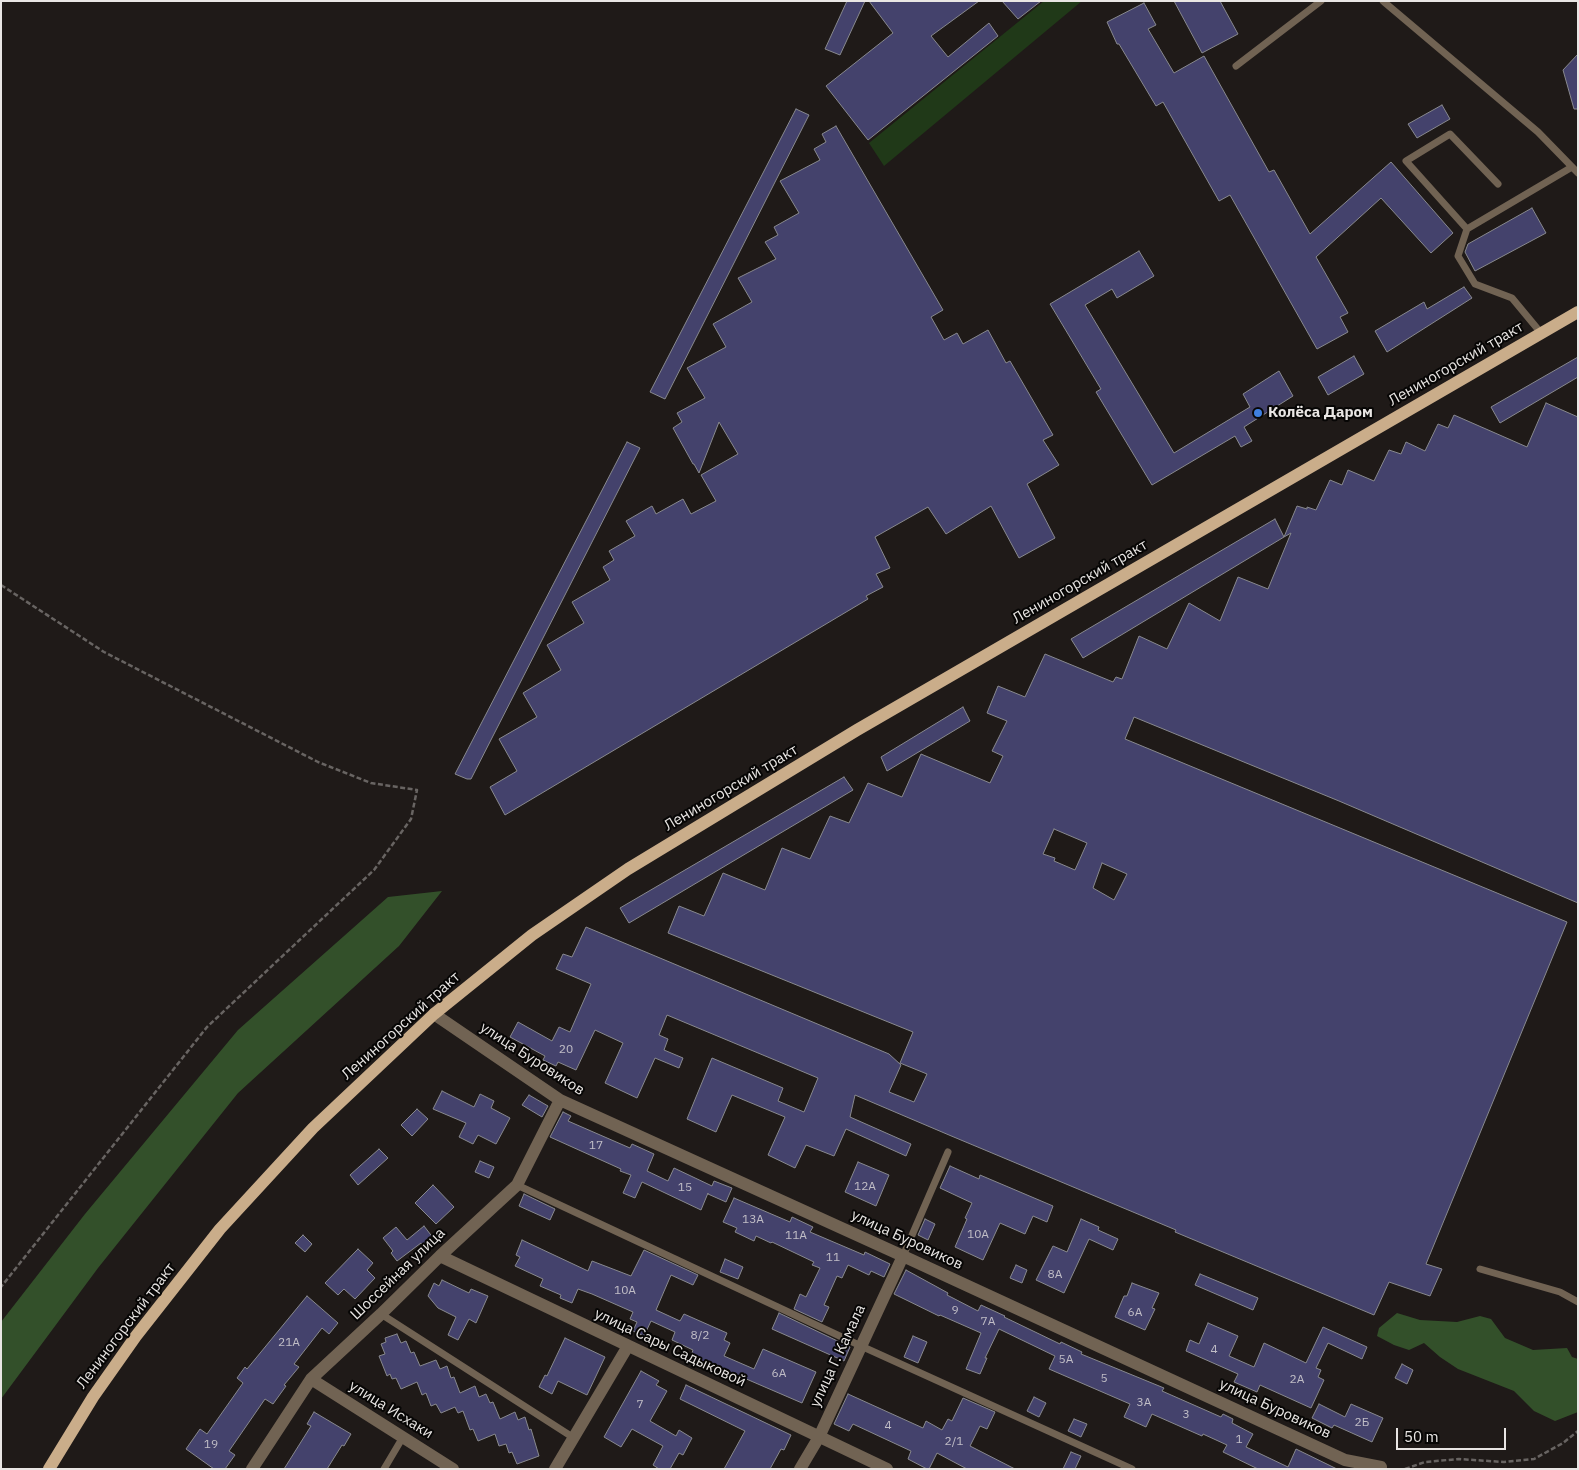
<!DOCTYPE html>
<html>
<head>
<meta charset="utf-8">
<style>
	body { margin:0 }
	#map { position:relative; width:1579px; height:1470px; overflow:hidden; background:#1f1a18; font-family:"IBM Plex Sans",sans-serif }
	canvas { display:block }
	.frame { position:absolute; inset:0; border:2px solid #e9e6e4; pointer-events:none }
	.scale { position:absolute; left:1396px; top:1428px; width:110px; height:22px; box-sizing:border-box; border:2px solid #e9e6e4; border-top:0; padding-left:6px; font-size:15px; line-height:18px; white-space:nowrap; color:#e9e6e4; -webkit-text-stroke:4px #070605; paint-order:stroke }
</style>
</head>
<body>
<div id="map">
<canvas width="1579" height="1470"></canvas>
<div class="frame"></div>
<div class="scale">50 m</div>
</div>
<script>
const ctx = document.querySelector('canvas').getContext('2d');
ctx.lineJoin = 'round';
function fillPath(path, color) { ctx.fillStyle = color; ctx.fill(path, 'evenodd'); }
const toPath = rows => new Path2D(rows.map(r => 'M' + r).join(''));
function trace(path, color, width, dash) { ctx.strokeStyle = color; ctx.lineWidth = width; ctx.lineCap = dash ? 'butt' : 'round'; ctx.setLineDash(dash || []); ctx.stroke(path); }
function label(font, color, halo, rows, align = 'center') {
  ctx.font = font + ' "IBM Plex Sans",sans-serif'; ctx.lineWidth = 4; ctx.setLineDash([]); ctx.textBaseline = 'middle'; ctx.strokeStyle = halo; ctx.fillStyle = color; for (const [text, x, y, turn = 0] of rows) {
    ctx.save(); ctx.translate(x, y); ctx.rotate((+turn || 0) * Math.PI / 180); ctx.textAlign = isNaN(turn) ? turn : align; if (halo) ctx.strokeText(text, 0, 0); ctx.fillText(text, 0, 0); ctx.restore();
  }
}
const green = toPath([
	[1044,1,1082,1,884,166,869,143]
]);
const forest = toPath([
	[442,891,399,946,238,1093,98,1268,1,1399,1,1322,85,1214,238,1030,388,897],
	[1397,1313,1420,1320,1457,1322,1480,1316,1491,1319,1505,1338,1533,1350,1567,1348,1572,1357,1578,1359,1578,1412,1555,1421,1534,1411,1514,1391,1458,1369,1440,1357,1424,1343,1409,1350,1394,1345,1377,1336,1379,1328]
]);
const building = toPath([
	[847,1,865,1,840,55,825,49,847,1],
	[869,1,979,1,931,36,948,57,989,23,998,36,868,140,826,86,893,33,869,1],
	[1002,1,1041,1,1018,19,1002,1],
	[1174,1,1220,1,1238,34,1202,53,1174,1],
	[1144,3,1156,25,1148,29,1174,73,1204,56,1269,172,1274,170,1310,234,1391,162,1453,233,1431,253,1381,198,1316,257,1348,313,1340,317,1348,332,1317,349,1230,195,1219,201,1163,102,1156,106,1119,44,1117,44,1107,22,1144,3],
	[1578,54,1578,109,1574,109,1563,70,1578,54],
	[1442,105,1450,119,1417,138,1408,124,1442,105],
	[796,109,809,115,665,399,650,392,796,109],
	[836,126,943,310,931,317,944,340,957,333,963,344,988,330,1006,363,1010,361,1053,435,1043,440,1059,465,1027,484,1055,538,1019,558,991,506,946,534,928,507,875,537,890,568,876,574,883,587,866,596,868,599,505,815,490,787,517,771,499,739,537,717,523,693,561,670,547,645,584,623,572,602,610,580,603,567,614,560,609,551,635,536,626,521,652,506,656,514,683,499,691,514,716,501,701,475,738,454,719,422,699,473,694,464,693,464,673,428,682,422,677,413,705,398,687,368,726,347,713,324,752,302,738,278,776,259,765,242,778,235,774,227,799,213,780,181,820,160,814,149,826,142,822,134,836,126],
	[1532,208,1546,233,1475,271,1465,252,1468,244,1532,208],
	[1139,251,1154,276,1117,298,1112,289,1085,305,1174,453,1250,407,1243,394,1279,371,1293,396,1244,427,1252,441,1241,447,1235,436,1152,485,1096,392,1101,389,1050,304,1139,251],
	[1464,287,1472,298,1387,352,1375,331,1424,302,1427,309,1464,287],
	[1354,356,1364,374,1328,395,1318,377,1354,356],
	[1578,357,1578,377,1500,423,1491,407,1578,357],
	[1546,403,1578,417,1578,903,1339,801,1134,717,1125,739,1567,922,1426,1264,1442,1269,1430,1296,1389,1282,1374,1315,1175,1232,1176,1230,949,1135,855,1095,850,1117,911,1144,906,1156,846,1129,834,1156,806,1145,795,1168,768,1155,785,1117,732,1095,716,1132,687,1119,712,1058,783,1088,778,1101,804,1112,818,1078,667,1015,659,1035,668,1039,664,1050,683,1058,679,1068,655,1058,637,1098,605,1083,623,1043,595,1030,576,1070,558,1062,556,1066,543,1060,545,1056,510,1037,518,1022,552,1041,559,1027,570,1032,591,984,556,969,563,954,572,957,586,927,889,1054,901,1065,889,1092,914,1102,927,1074,900,1063,913,1032,668,933,679,906,704,916,723,873,765,890,782,848,810,859,830,816,849,823,868,783,902,797,921,754,990,783,1003,756,992,751,1007,721,987,713,998,686,1025,697,1045,654,1113,682,1116,677,1122,679,1139,636,1167,649,1189,603,1220,621,1238,577,1268,589,1291,533,1284,537,1297,506,1307,509,1307,507,1316,510,1330,480,1342,485,1348,470,1374,481,1389,450,1401,454,1406,442,1425,451,1438,424,1448,428,1454,415,1527,447,1546,403],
	[1054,829,1087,843,1075,870,1054,861,1055,858,1043,854,1054,829],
	[1102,863,1127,874,1114,900,1093,888,1102,863],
	[627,442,640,448,471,779,467,779,455,774,627,442],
	[1275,519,1284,537,1083,658,1071,639,1275,519],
	[963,707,970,721,887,771,881,757,963,707],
	[844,777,853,790,629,923,620,908,844,777],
	[442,1091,474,1107,480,1094,494,1101,491,1108,510,1118,496,1144,478,1135,473,1144,459,1137,466,1123,433,1109,442,1091],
	[529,1095,548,1106,542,1117,522,1105,529,1095],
	[417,1109,428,1119,412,1136,401,1125,417,1109],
	[563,1112,571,1116,568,1121,630,1148,632,1144,654,1154,647,1171,668,1181,674,1168,712,1186,714,1181,732,1188,726,1202,708,1194,708,1193,701,1210,642,1182,635,1198,623,1193,631,1175,620,1171,621,1169,550,1137,563,1112],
	[379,1149,388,1158,358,1185,350,1175,379,1149],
	[480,1161,494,1167,489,1178,475,1172,480,1161],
	[858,1162,889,1175,876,1206,845,1192,858,1162],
	[950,1166,979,1179,980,1175,1053,1206,1047,1222,1033,1216,1025,1234,1000,1223,983,1260,955,1247,967,1219,965,1218,972,1203,940,1188,950,1166],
	[433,1185,454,1207,436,1224,415,1203,433,1185],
	[524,1194,555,1209,550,1220,519,1206,524,1194],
	[734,1198,790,1222,792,1217,813,1227,810,1232,864,1255,865,1252,890,1264,884,1277,871,1271,869,1275,848,1265,842,1278,837,1276,824,1305,829,1307,822,1322,794,1309,800,1294,806,1297,820,1268,812,1265,814,1262,772,1242,771,1243,756,1236,754,1241,735,1232,737,1228,723,1222,734,1198],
	[925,1219,935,1224,928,1240,918,1235,925,1219],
	[1081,1219,1099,1227,1098,1230,1118,1239,1113,1250,1089,1239,1064,1293,1036,1280,1053,1246,1067,1252,1081,1219],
	[424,1226,434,1239,424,1247,421,1243,397,1261,391,1253,393,1251,383,1238,396,1227,407,1240,424,1226],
	[303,1235,312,1244,305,1252,295,1243,303,1235],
	[522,1240,588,1271,592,1261,631,1276,644,1250,698,1275,693,1285,671,1275,656,1310,680,1321,684,1314,727,1333,724,1340,730,1343,724,1356,754,1369,763,1349,816,1372,802,1403,744,1378,742,1384,729,1378,730,1374,691,1356,693,1350,672,1340,675,1332,651,1321,644,1336,633,1331,637,1322,630,1319,633,1312,592,1294,578,1289,572,1303,560,1298,561,1295,540,1286,543,1279,515,1266,520,1257,516,1255,522,1240],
	[358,1249,373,1263,367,1270,375,1278,355,1299,344,1289,338,1295,325,1283,358,1249],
	[725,1259,743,1267,738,1279,720,1272,725,1259],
	[1016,1265,1027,1270,1022,1283,1010,1278,1016,1265],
	[906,1270,948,1293,947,1295,978,1311,981,1305,1005,1316,1004,1317,1060,1344,1061,1342,1082,1352,1081,1354,1164,1388,1162,1391,1221,1417,1223,1414,1233,1419,1232,1423,1253,1434,1246,1447,1288,1467,1296,1449,1337,1469,1258,1469,1223,1452,1227,1445,1203,1434,1202,1436,1152,1414,1146,1427,1124,1417,1130,1404,1049,1369,1055,1356,999,1329,985,1358,987,1358,980,1374,966,1369,981,1333,940,1315,939,1316,894,1294,906,1270],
	[1200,1274,1258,1298,1253,1310,1195,1285,1200,1274],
	[442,1280,469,1293,471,1289,488,1296,476,1323,469,1319,458,1340,448,1335,456,1317,438,1308,428,1296,434,1283,439,1286,442,1280],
	[1132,1283,1159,1293,1152,1308,1155,1309,1145,1330,1115,1317,1124,1296,1127,1296,1132,1283],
	[307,1296,338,1323,329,1334,322,1328,294,1364,299,1367,284,1385,286,1386,273,1404,265,1399,229,1451,235,1455,225,1469,214,1469,186,1449,200,1429,207,1434,243,1383,237,1378,245,1367,247,1369,307,1296],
	[779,1313,850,1347,844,1361,772,1329,779,1313],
	[1208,1323,1238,1336,1229,1356,1254,1367,1264,1343,1306,1363,1323,1327,1367,1347,1362,1359,1328,1343,1316,1368,1321,1370,1318,1377,1324,1380,1311,1408,1260,1385,1257,1392,1234,1382,1238,1374,1186,1351,1190,1340,1199,1344,1208,1323],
	[397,1334,401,1343,406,1341,411,1353,414,1352,420,1366,436,1360,440,1369,447,1366,451,1378,454,1377,460,1393,475,1386,479,1397,486,1394,490,1403,493,1402,500,1419,515,1412,518,1420,525,1417,529,1430,531,1429,539,1456,517,1464,512,1452,509,1453,506,1444,499,1446,495,1434,478,1441,473,1429,470,1430,463,1411,458,1413,455,1407,441,1413,436,1404,431,1406,426,1393,422,1395,417,1382,401,1389,396,1378,392,1379,390,1374,387,1376,379,1356,385,1354,381,1344,386,1342,385,1338,397,1334],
	[913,1336,927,1342,918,1363,904,1357,913,1336],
	[565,1338,605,1357,587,1395,558,1381,552,1394,539,1387,545,1375,547,1376,565,1338],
	[1402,1364,1413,1370,1407,1384,1395,1378,1402,1364],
	[641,1371,659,1381,656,1385,667,1391,650,1421,676,1436,679,1430,692,1438,683,1455,679,1453,670,1469,659,1469,653,1465,663,1446,632,1429,621,1447,604,1437,641,1371],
	[686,1385,791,1435,784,1450,781,1449,770,1469,724,1469,745,1431,680,1399,686,1385],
	[848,1394,923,1428,926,1421,942,1430,948,1419,952,1421,963,1398,995,1412,987,1429,980,1426,970,1446,1015,1469,967,1469,937,1453,929,1469,927,1469,908,1459,911,1451,853,1424,849,1431,834,1424,848,1394],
	[1034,1397,1046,1403,1039,1417,1027,1411,1034,1397],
	[1319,1404,1345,1417,1351,1404,1383,1418,1372,1442,1334,1425,1332,1428,1312,1418,1319,1404],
	[314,1412,351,1434,344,1446,342,1445,327,1469,284,1469,311,1426,307,1424,314,1412],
	[1074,1419,1087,1424,1081,1437,1068,1431,1074,1419],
	[1071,1452,1081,1456,1075,1469,1063,1469,1071,1452]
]);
const path = toPath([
	[1,585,104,652,318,762,371,783,417,790,411,819,374,870,207,1027,1,1287],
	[1405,1469,1425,1462,1459,1459,1504,1462,1534,1459,1563,1443,1578,1431]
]);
const service = toPath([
	[1383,1,1538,132,1578,173],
	[1236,66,1321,1],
	[1498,184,1450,134,1406,161,1467,229,1458,256,1475,284,1512,298,1541,333],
	[1467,229,1572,167],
	[517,1185,861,1346,1132,1469],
	[903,1256,948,1152],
	[1480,1269,1560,1292,1578,1302],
	[381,1314,574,1438],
	[384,1469,403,1437]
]);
const minor = toPath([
	[434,1014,560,1100,903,1256,1345,1460,1381,1467],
	[440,1256,887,1469],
	[311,1379,453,1469],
	[252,1469,311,1379,381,1314,440,1256,517,1185,560,1100],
	[555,1469,628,1346],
	[800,1469,819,1437,903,1256]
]);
const primary = toPath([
	[49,1469,93,1397,136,1336,220,1229,313,1128,434,1014,532,935,628,869,857,730,1578,312]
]);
const markers = [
	[1258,413,5,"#3f7fe0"]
];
const numberNames = [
	["20",566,1050],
	["17",596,1146],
	["12А",865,1187],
	["15",685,1188],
	["13А",753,1220],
	["10А",978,1235],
	["11А",796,1236],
	["11",833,1258],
	["8А",1055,1275],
	["10А",625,1291],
	["9",955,1311],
	["6А",1135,1313],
	["7А",988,1322],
	["8/2",700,1336],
	["21А",289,1343],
	["4",1214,1350],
	["5А",1066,1360],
	["6А",779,1374],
	["5",1104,1379],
	["2А",1297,1380],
	["3А",1144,1403],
	["7",640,1405],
	["3",1186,1415],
	["2Б",1362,1423],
	["4",888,1426],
	["1",1239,1440],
	["2/1",954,1442],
	["19",211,1445]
];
const streetNames = [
	["Лениногорский тракт",1456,364,-30],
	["Лениногорский тракт",1080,582,-30],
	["Лениногорский тракт",731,788,-31],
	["Лениногорский тракт",401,1026,-42],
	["улица Буровиков",532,1059,33],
	["улица Буровиков",907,1240,25],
	["Шоссейная улица",398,1274,-44],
	["Лениногорский тракт",126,1326,-53],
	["улица Сары Садыковой",670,1348,25],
	["улица Г. Камала",838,1356,-65],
	["улица Буровиков",1275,1409,25],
	["улица Исхаки",391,1410,32]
];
const poiNames = [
	["Колёса Даром",1268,413]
];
fillPath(green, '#203918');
fillPath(forest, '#33502a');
fillPath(building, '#44426c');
trace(building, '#88898e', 1);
trace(path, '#686462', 2.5, [5, 2.5]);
trace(service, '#716353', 7);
trace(minor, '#716353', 12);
trace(primary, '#caad8a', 12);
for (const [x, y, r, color] of markers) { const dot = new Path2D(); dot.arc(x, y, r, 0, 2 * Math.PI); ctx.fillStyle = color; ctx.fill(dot); trace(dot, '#070605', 2); }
label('12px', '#c0bdc6', null, numberNames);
label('15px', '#e9e6e4', '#070605', streetNames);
label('bold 15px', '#e9e6e4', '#070605', poiNames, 'left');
</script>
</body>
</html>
